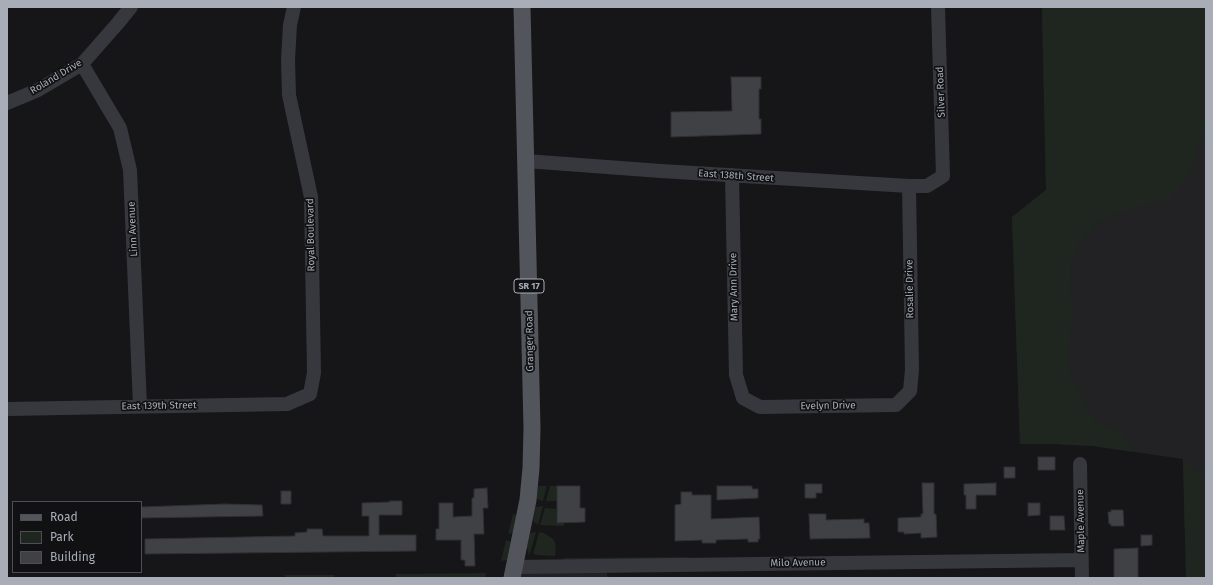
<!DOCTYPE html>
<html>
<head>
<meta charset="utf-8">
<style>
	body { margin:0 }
	#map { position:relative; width:1213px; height:585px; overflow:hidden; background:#161618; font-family:"Fira Sans",sans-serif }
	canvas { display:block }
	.frame { position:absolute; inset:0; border:8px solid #a8adb8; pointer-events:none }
	.legend { position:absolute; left:12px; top:501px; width:130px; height:72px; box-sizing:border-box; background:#111113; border:1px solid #4d4f55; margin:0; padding:5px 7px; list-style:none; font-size:12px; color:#a8adb8 }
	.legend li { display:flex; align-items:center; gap:8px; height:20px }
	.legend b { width:20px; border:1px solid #4d4f55 }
</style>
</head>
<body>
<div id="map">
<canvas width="1213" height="585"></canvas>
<div class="frame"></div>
<ul class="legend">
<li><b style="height:5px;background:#53555c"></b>Road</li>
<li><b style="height:11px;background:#1e261f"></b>Park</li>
<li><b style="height:11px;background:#404145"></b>Building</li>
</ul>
</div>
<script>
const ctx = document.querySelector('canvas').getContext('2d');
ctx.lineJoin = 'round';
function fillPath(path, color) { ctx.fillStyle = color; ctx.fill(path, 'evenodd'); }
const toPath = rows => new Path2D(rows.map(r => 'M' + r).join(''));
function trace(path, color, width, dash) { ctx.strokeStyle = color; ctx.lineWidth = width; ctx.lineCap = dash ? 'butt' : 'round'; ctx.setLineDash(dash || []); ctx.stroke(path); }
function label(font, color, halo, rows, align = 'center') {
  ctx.font = font + ' "Fira Sans",sans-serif'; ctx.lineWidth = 3.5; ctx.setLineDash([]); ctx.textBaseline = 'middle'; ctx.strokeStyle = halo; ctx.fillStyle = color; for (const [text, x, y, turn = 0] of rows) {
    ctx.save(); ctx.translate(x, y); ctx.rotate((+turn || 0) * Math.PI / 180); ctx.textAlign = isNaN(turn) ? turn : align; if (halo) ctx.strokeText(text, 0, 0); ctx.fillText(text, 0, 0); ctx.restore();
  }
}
const built = toPath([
	[1042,7,1206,71,1206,578,1186,578,1183,459,1093,446,1054,444,1020,444,1012,217,1046,190],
	[607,565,607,576,609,576,608,578,512,578,514,567]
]);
const green = toPath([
	[1042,7,1203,7,1206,10,1206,133,1200,138,1194,162,1187,179,1170,198,1120,212,1097,223,1079,244,1070,266,1072,313,1071,335,1067,355,1069,369,1086,406,1096,422,1121,432,1133,452,1093,446,1054,444,1020,444,1012,217,1046,190],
	[1183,459,1206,476,1206,578,1186,578],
	[538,486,547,486,543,501,536,499],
	[550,486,557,486,557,501,546,501],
	[543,506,538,525,533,521,535,507],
	[545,508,556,509,557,523,564,523,564,526,540,525],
	[513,514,517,515,513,533,508,534],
	[536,532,531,550,529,555,527,547,530,533],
	[539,532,544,533,554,540,556,546,555,556,537,555,534,554,534,551],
	[506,540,511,542,507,560,501,561],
	[688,557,687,559,564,560,563,558],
	[486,573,485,577,397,578,395,574],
	[284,575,335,575,333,578,287,578]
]);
const building = toPath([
	[731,77,761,77,761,89,759,89,759,119,761,119,761,134,671,137,671,112,732,111,731,77],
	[1038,457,1055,457,1055,470,1038,470,1038,457],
	[1004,467,1015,467,1015,478,1004,478,1004,467],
	[922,483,934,483,934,514,936,514,937,537,921,538,921,533,904,534,904,532,898,532,898,518,921,517,921,514,923,514,922,483],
	[996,483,996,495,976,495,976,509,966,509,966,495,964,495,964,484,996,483],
	[805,484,822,484,822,493,816,493,816,498,805,498,805,484],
	[557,486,580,486,580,508,585,508,585,522,557,523,557,486],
	[717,486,752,486,752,489,758,489,758,498,717,500,717,486],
	[487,488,488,508,483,508,484,534,474,534,475,566,465,566,465,560,461,560,461,540,436,540,436,529,439,529,439,503,453,503,453,517,472,516,472,498,474,498,474,489,487,488],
	[281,491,291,491,291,504,281,504,281,491],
	[681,492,692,492,692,495,711,495,711,519,759,517,760,539,758,539,758,542,748,542,748,539,746,539,716,540,716,543,702,543,702,540,675,541,675,505,681,504,681,492],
	[390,501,402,501,402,515,379,515,379,535,416,535,416,551,145,554,145,539,295,536,295,533,307,532,307,529,322,529,323,536,369,536,369,516,362,516,362,503,390,502,390,501],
	[1028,503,1040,503,1040,515,1028,516,1028,503],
	[224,504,262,505,263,516,141,518,141,507,224,504],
	[1111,510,1123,510,1124,526,1111,526,1111,524,1109,524,1108,512,1111,512,1111,510],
	[809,514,826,514,826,520,864,519,864,523,869,523,870,538,810,539,809,514],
	[1050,516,1064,516,1065,530,1050,530,1050,516],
	[1141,535,1152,535,1152,545,1141,546,1141,535],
	[1138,548,1138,578,1114,578,1114,549,1138,548]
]);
const minor = toPath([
	[82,64,120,128,130,170,140,406],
	[7,103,38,90,82,64,118,23,131,7],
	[526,161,661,171,909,186,927,186,943,176,938,7],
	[732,175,736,375,743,398,760,407,896,405,910,391,912,370,909,186],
	[7,409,287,404,310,394,314,373,311,197,289,95,288,60,290,25,294,7],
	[1080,464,1082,578],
	[514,567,1082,560]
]);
const major = toPath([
	[512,578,528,500,531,468,532,428,522,7]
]);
const shields = [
	[529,286,30]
];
const shieldNames = [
	["SR 17",529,286]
];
const streetNames = [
	["Roland Drive",56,77,-31],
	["Silver Road",941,92,-92],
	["East 138th Street",736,176,4],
	["Linn Avenue",133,229,-93],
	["Royal Boulevard",311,235,-91],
	["Mary Ann Drive",734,287,-91],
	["Rosalie Drive",910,289,-91],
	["Granger Road",530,341,-91],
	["East 139th Street",159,406,-1],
	["Evelyn Drive",828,406,-1],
	["Maple Avenue",1081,521,-91],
	["Milo Avenue",798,563,-1]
];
fillPath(built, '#222225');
fillPath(green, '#1e261f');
fillPath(building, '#404145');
trace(building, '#303034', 1);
trace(minor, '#37383d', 14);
trace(major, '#53555c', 17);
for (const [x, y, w] of shields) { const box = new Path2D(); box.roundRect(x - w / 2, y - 7, w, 14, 3); ctx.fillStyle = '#111113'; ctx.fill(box); trace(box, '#a8adb8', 1); }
label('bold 9px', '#a8adb8', null, shieldNames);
label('10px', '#a8adb8', '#111113', streetNames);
</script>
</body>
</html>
